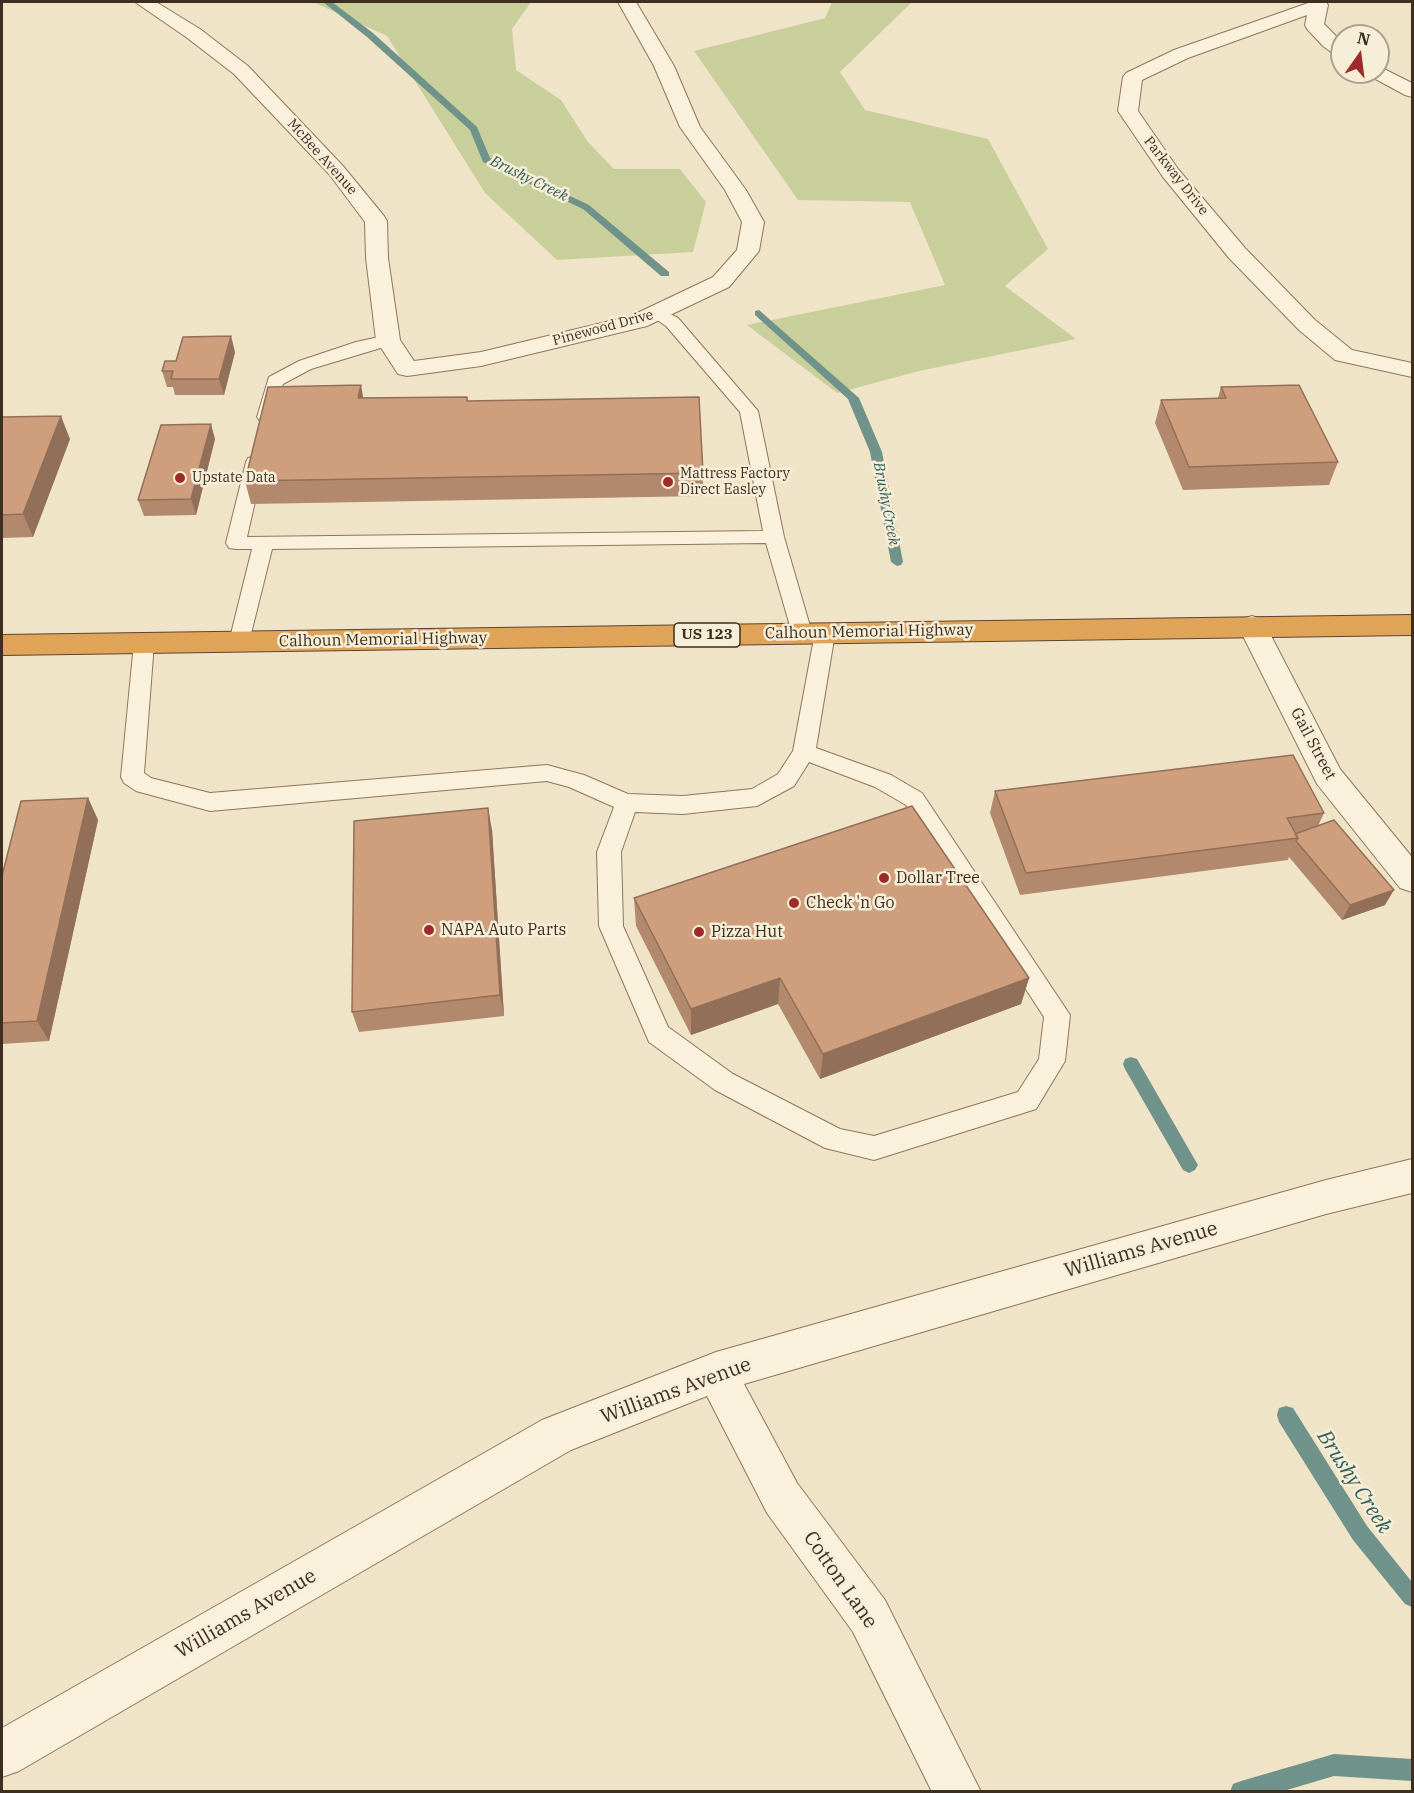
<!DOCTYPE html>
<html>
<head>
<meta charset="utf-8">
<style>
	body { margin:0 }
	#map { position:relative; width:1414px; height:1793px; overflow:hidden; background:#f0e4c8; font-family:"IBM Plex Serif",serif }
	canvas { display:block }
	.frame { position:absolute; inset:0; border:3px solid #3d2e20; pointer-events:none }
	.north { position:absolute; left:1330px; top:24px; width:60px; height:60px; box-sizing:border-box; background:#f7eed8; border:2px solid #ada18e; border-radius:50%; rotate:14deg; font-size:16px; font-weight:700; line-height:24px; text-align:center; color:#3d2e20 }
	.north::after { content:''; display:block; margin:auto; width:21px; height:27px; background:#9e2a2b; clip-path:polygon(50% 0,100% 100%,50% 72%,0 100%) }
</style>
</head>
<body>
<div id="map">
<canvas width="1414" height="1793"></canvas>
<div class="frame"></div>
<div class="north">N</div>
</div>
<script>
const ctx = document.querySelector('canvas').getContext('2d');
ctx.lineJoin = 'round';
function fillPath(path, color) { ctx.fillStyle = color; ctx.fill(path, 'evenodd'); }
const toPath = rows => new Path2D(rows.map(r => 'M' + r).join(''));
function trace(path, color, width, dash) { ctx.strokeStyle = color; ctx.lineWidth = width; ctx.lineCap = dash ? 'butt' : 'round'; ctx.setLineDash(dash || []); ctx.stroke(path); }
function label(font, color, halo, rows, align = 'center') {
  ctx.font = font + ' "IBM Plex Serif",serif'; ctx.lineWidth = 5; ctx.setLineDash([]); ctx.textBaseline = 'middle'; ctx.strokeStyle = halo; ctx.fillStyle = color; for (const [text, x, y, turn = 0] of rows) {
    ctx.save(); ctx.translate(x, y); ctx.rotate((+turn || 0) * Math.PI / 180); ctx.textAlign = isNaN(turn) ? turn : align; if (halo) ctx.strokeText(text, 0, 0); ctx.fillText(text, 0, 0); ctx.restore();
  }
}
const green = toPath([
	[313,2,531,2,512,29,516,70,561,100,588,142,614,169,680,169,706,202,693,252,557,260,485,193,387,36],
	[832,2,912,2,840,72,865,110,988,139,1048,249,1005,286,1076,339,919,371,837,393,747,325,945,285,910,202,798,200,694,51,825,18]
]);
const stream = toPath([
	[323,2,332,2,373,33,477,127,490,158,589,205,669,272,669,276,661,276,583,209,483,162,470,130,367,37,323,2],
	[759,310,859,398,882,452,903,562,901,565,897,566,891,562,870,452,848,399,755,315,755,311,759,310],
	[1131,1057,1137,1059,1195,1160,1198,1165,1195,1170,1189,1173,1183,1170,1125,1069,1123,1064,1125,1059,1131,1057],
	[1286,1406,1293,1408,1367,1526,1412,1582,1412,1607,1405,1604,1353,1540,1279,1422,1277,1415,1279,1408,1286,1406],
	[1334,1754,1412,1759,1412,1781,1334,1776,1280,1792,1230,1792,1233,1784,1241,1781,1334,1754]
]);
const lane = toPath([
	[659,308,678,318,758,411,784,537,812,633,809,638,802,640,795,638,792,633,766,543,272,549,249,642,246,647,239,649,232,647,229,642,252,549,236,549,229,548,226,543,246,462,248,458,255,456,262,458,264,462,247,537,763,531,740,412,666,326,653,317,651,313,653,309,659,308],
	[388,335,394,336,397,340,394,344,311,369,283,384,272,421,260,421,257,417,269,377,299,361,356,342,388,335],
	[825,626,832,628,835,633,816,748,891,775,922,793,1070,1015,1065,1061,1036,1109,874,1160,825,1148,715,1090,649,1042,599,926,597,852,614,807,569,787,547,781,210,811,136,791,124,783,121,777,134,643,137,638,144,636,151,638,154,643,144,773,151,778,210,793,547,765,584,775,628,794,683,796,752,789,778,774,793,751,815,633,818,628,825,626],
	[809,762,875,787,906,805,1044,1017,1039,1059,1018,1092,874,1136,840,1129,733,1074,668,1027,623,926,621,852,635,812,683,814,757,806,794,786,809,762]
]);
const street = toPath([
	[135,2,156,2,200,29,248,66,343,166,384,216,387,221,388,258,400,340,414,361,481,352,631,316,713,277,737,250,742,222,725,190,680,127,654,66,618,2,636,2,674,66,700,127,746,190,764,222,759,251,729,287,647,326,481,366,407,376,398,374,376,340,366,258,365,222,329,174,234,74,186,37,135,2],
	[1311,2,1326,2,1328,5,1324,24,1342,42,1342,57,1335,55,1323,46,1307,29,1305,25,1307,15,1188,58,1142,80,1138,111,1178,169,1245,248,1315,320,1352,350,1412,363,1412,377,1335,360,1299,330,1229,258,1163,177,1118,111,1123,77,1126,73,1174,50,1311,2],
	[1378,66,1412,83,1412,97,1405,95,1370,76,1367,72,1378,72,1378,66],
	[1252,616,1262,619,1266,626,1340,769,1412,857,1412,892,1400,888,1317,784,1238,626,1242,619,1252,616],
	[1412,1159,1412,1193,1326,1214,744,1384,797,1483,885,1600,981,1792,932,1792,853,1632,767,1513,707,1396,571,1450,19,1771,2,1777,2,1728,542,1420,716,1352,1326,1180,1412,1159]
]);
const highway = toPath([
	[1412,615,1412,635,2,655,2,635,1412,615]
]);
const wall = toPath([
	[235,352,224,395,175,395,173,387,167,387,162,371,176,361],
	[1221,387,1338,462,1329,485,1183,490,1155,423,1161,400,1218,398],
	[467,397,468,401,703,473,703,496,251,504,245,481,363,398],
	[2,417,70,439,33,537,2,538],
	[215,439,196,515,144,516,138,500],
	[995,791,1324,813,1318,826,1385,905,1342,920,1289,857,1288,860,1020,895,990,813],
	[88,798,98,820,49,1041,2,1044,2,876],
	[492,830,504,1016,359,1032,352,1012],
	[634,898,1029,978,1021,1004,820,1079,778,1004,691,1035,636,926]
]);
const shadedWall = toPath([
	[231,336,235,352,224,395,219,379],
	[361,385,365,408,358,398],
	[61,416,70,439,33,537,23,514],
	[211,424,215,439,196,515,191,499],
	[88,798,98,820,49,1041,37,1021],
	[488,808,492,830,504,1016,500,995],
	[1394,890,1385,905,1342,920,1350,905],
	[780,978,778,1004,691,1035,691,1009],
	[1029,978,1021,1004,820,1079,823,1054]
]);
const building = toPath([
	[231,336,219,379,171,379,173,371,162,371,165,361,176,361,183,337,231,336],
	[361,385,358,398,467,397,467,401,699,397,703,473,245,481,268,387,361,385],
	[1299,385,1338,462,1189,467,1161,400,1226,398,1221,387,1299,385],
	[61,416,23,514,2,515,2,417,61,416],
	[211,424,191,499,138,500,161,425,211,424],
	[1293,755,1324,813,1287,818,1298,838,1026,873,995,791,1293,755],
	[88,798,37,1021,2,1023,2,876,21,801,88,798],
	[912,806,1029,978,823,1054,780,978,691,1009,634,898,912,806],
	[488,808,500,995,352,1012,354,821,488,808],
	[1334,820,1394,890,1350,905,1296,841,1298,838,1295,834,1334,820]
]);
const markers = [
	[180,478,6,"#9e2a2b"],
	[668,482,6,"#9e2a2b"],
	[884,878,6,"#9e2a2b"],
	[794,903,6,"#9e2a2b"],
	[429,930,6,"#9e2a2b"],
	[699,932,6,"#9e2a2b"]
];
const farStreetnames = [
	["McBee Avenue",322,157,48],
	["Parkway Drive",1176,176,52],
	["Pinewood Drive",603,328,-15]
];
const farPoinames = [
	["Mattress Factory",680,474],
	["Direct Easley",680,490],
	["Upstate Data",192,478]
];
const farWaternames = [
	["Brushy Creek",529,179,26],
	["Brushy Creek",886,504,79]
];
const shields = [
	[707,635,66]
];
const shieldNames = [
	["US 123",707,635]
];
const streetNames = [
	["Calhoun Memorial Highway",869,632,-1],
	["Calhoun Memorial Highway",383,640,-1],
	["Gail Street",1313,744,62]
];
const poiNames = [
	["Dollar Tree",896,878],
	["Check 'n Go",806,903],
	["NAPA Auto Parts",441,930],
	["Pizza Hut",711,932]
];
const nearStreetnames = [
	["Williams Avenue",1141,1250,-16],
	["Williams Avenue",676,1391,-20],
	["Cotton Lane",840,1580,55],
	["Williams Avenue",246,1614,-30]
];
const nearWaternames = [
	["Brushy Creek",1354,1482,57]
];
fillPath(green, '#c9cf9b');
fillPath(stream, '#6f938a');
trace(lane, '#8d765c', 2);
trace(street, '#8d765c', 2);
trace(highway, '#5b4430', 2);
fillPath(lane, '#faf1dc');
fillPath(street, '#faf1dc');
fillPath(highway, '#e0a458');
fillPath(wall, '#b2896c');
fillPath(shadedWall, '#916f58');
fillPath(building, '#cf9f7d');
trace(building, '#916f58', 1.5);
for (const [x, y, r, color] of markers) { const dot = new Path2D(); dot.arc(x, y, r, 0, 2 * Math.PI); ctx.fillStyle = color; ctx.fill(dot); trace(dot, '#f7eed8', 2); }
label('14px', '#3d2e20', '#f7eed8', farStreetnames);
label('14px', '#3d2e20', '#f7eed8', farPoinames, 'left');
label('italic 15px', '#2f5d5a', '#f7eed8', farWaternames);
for (const [x, y, w] of shields) { const box = new Path2D(); box.roundRect(x - w / 2, y - 12, w, 24, 4.5); ctx.fillStyle = '#f7eed8'; ctx.fill(box); trace(box, '#3d2e20', 1.5); }
label('bold 15px', '#3d2e20', null, shieldNames);
label('16px', '#3d2e20', '#f7eed8', streetNames);
label('16px', '#3d2e20', '#f7eed8', poiNames, 'left');
label('20px', '#3d2e20', '#f7eed8', nearStreetnames);
label('italic 21px', '#2f5d5a', '#f7eed8', nearWaternames);
</script>
</body>
</html>
